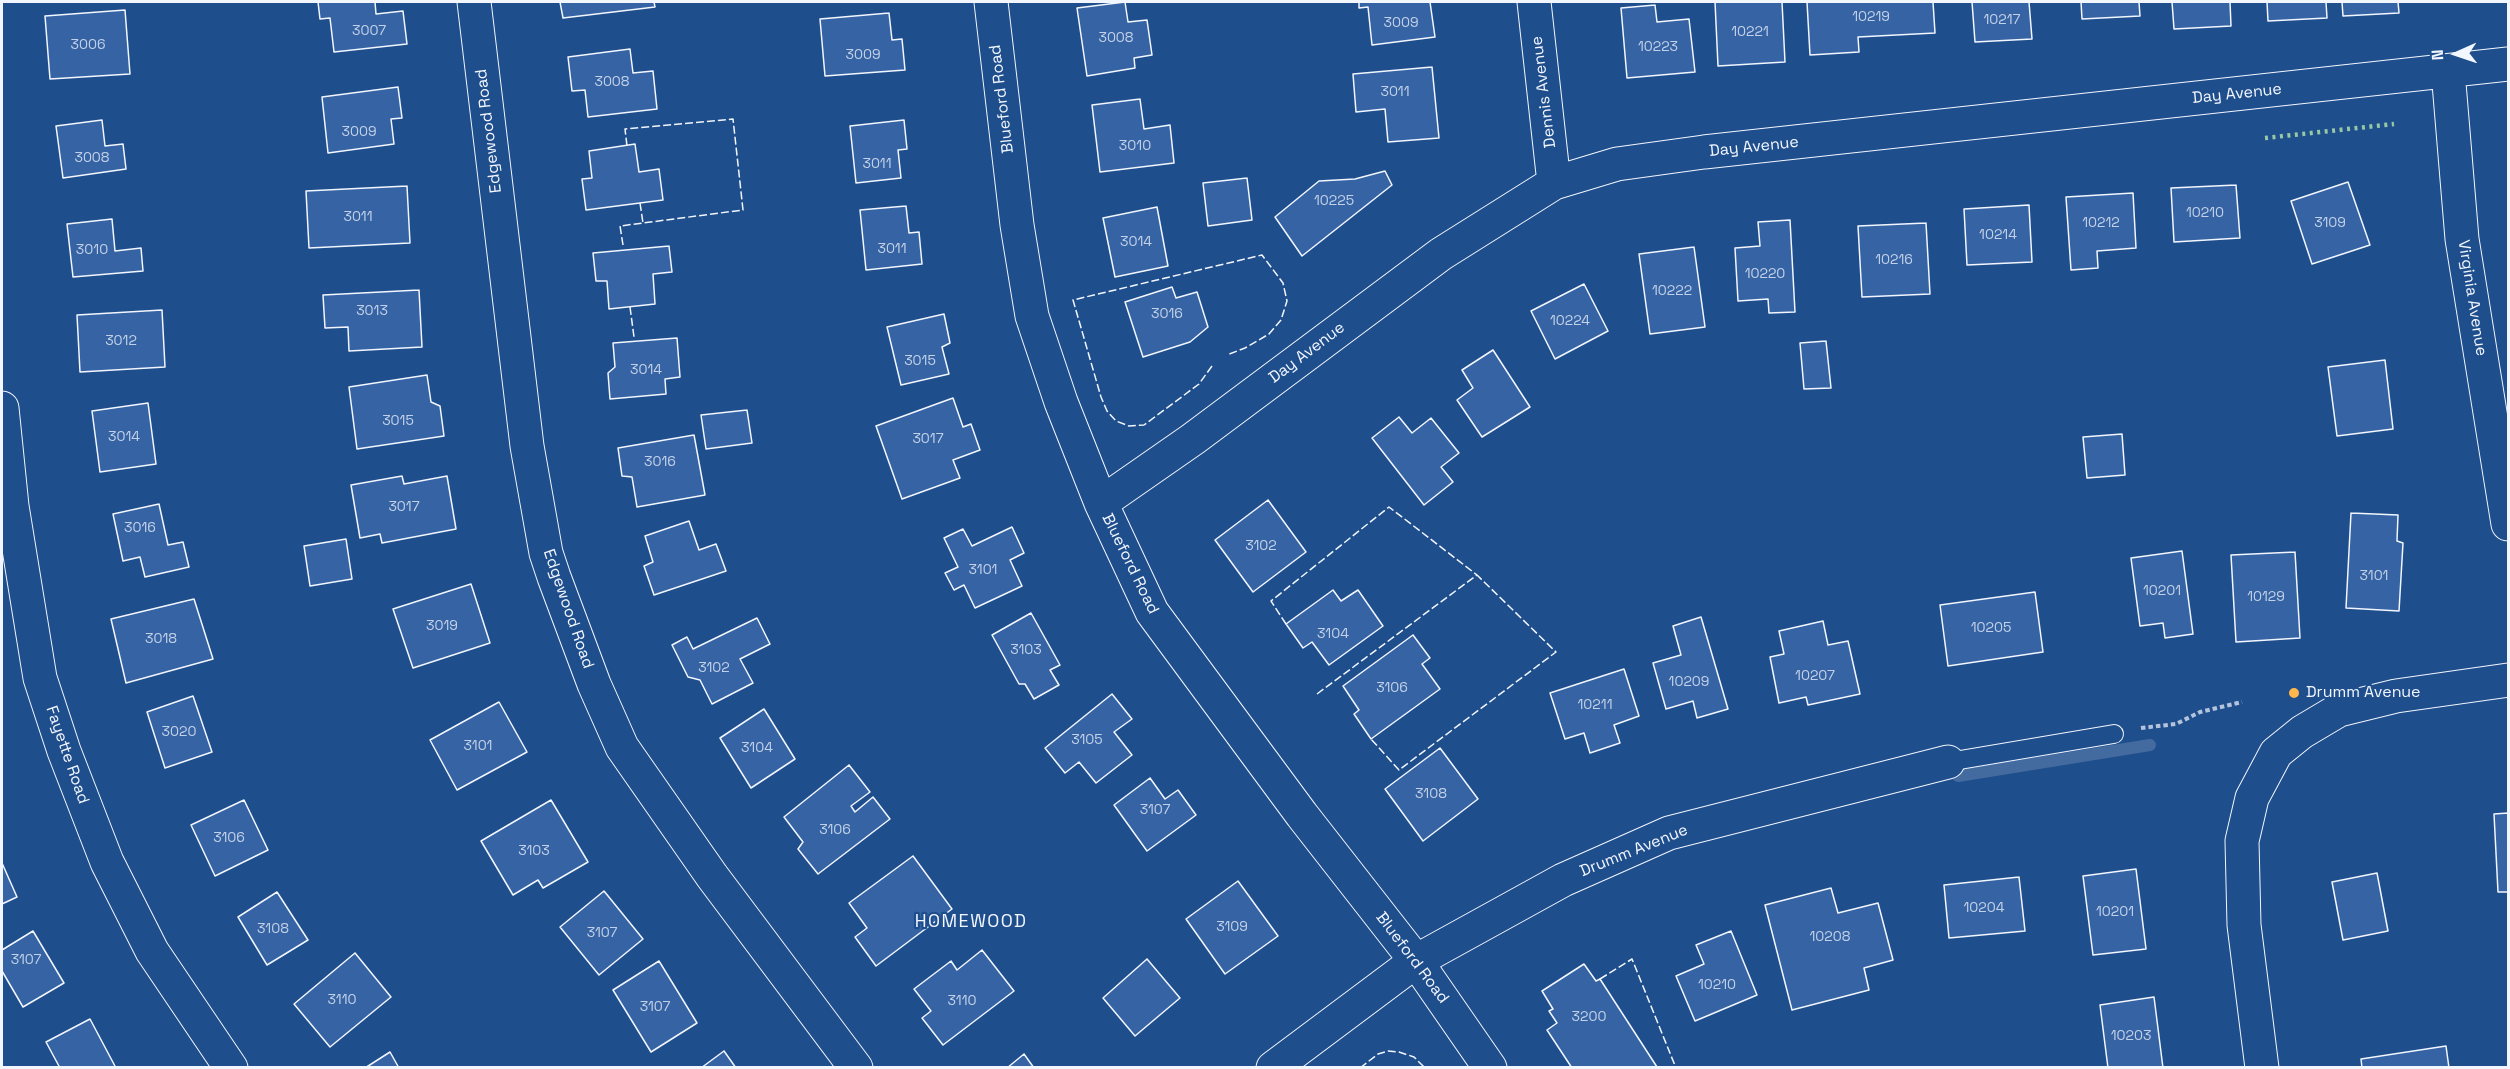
<!DOCTYPE html>
<html>
<head>
<meta charset="utf-8">
<style>
	body { margin:0 }
	#map { position:relative; width:2510px; height:1069px; overflow:hidden; background:#1f4e8c; font-family:"Space Grotesk",sans-serif }
	canvas { display:block }
	.frame { position:absolute; inset:0; border:3px solid #f2f6ff; pointer-events:none }
	.north { position:absolute; left:2426px; top:24px; width:60px; height:60px; -webkit-text-stroke:4px #1f4e8c; paint-order:stroke; rotate:267deg; font-size:16px; font-weight:700; line-height:24px; text-align:center; color:#f2f6ff }
	.north::after { content:''; display:block; margin:auto; width:21px; height:27px; background:#f2f6ff; clip-path:polygon(50% 0,100% 100%,50% 72%,0 100%) }
</style>
</head>
<body>
<div id="map">
<canvas width="2510" height="1069"></canvas>
<div class="frame"></div>
<div class="north">N</div>
</div>
<script>
const ctx = document.querySelector('canvas').getContext('2d');
ctx.lineJoin = 'round';
const toPath = rows => new Path2D(rows.map(r => 'M' + r).join(''));
function trace(path, color, width, dash) { ctx.strokeStyle = color; ctx.lineWidth = width; ctx.lineCap = dash ? 'butt' : 'round'; ctx.setLineDash(dash || []); ctx.stroke(path); }
function fillPath(path, color) { ctx.fillStyle = color; ctx.fill(path, 'evenodd'); }
function label(font, color, halo, rows, align = 'center') {
  ctx.font = font + ' "Space Grotesk",sans-serif'; ctx.lineWidth = 4.5; ctx.setLineDash([]); ctx.textBaseline = 'middle'; ctx.strokeStyle = halo; ctx.fillStyle = color; for (const [text, x, y, turn = 0] of rows) {
    ctx.save(); ctx.translate(x, y); ctx.rotate((+turn || 0) * Math.PI / 180); ctx.textAlign = isNaN(turn) ? turn : align; if (halo) ctx.strokeText(text, 0, 0); ctx.fillText(text, 0, 0); ctx.restore();
  }
}
const stream = toPath([
	[1958,776,2150,745]
]);
const building = toPath([
	[318,2,375,2,376,14,403,11,407,44,334,52,330,18,320,19,318,2],
	[560,2,654,2,655,7,563,18,560,2],
	[1125,2,1128,22,1147,20,1152,55,1134,58,1135,68,1087,76,1077,8,1125,2],
	[1359,2,1430,2,1435,37,1372,45,1368,7,1359,8,1359,2],
	[1715,2,1782,2,1785,62,1718,66,1715,2],
	[1807,2,1933,2,1935,33,1858,37,1859,52,1810,55,1807,2],
	[1972,2,2029,2,2032,39,1975,42,1972,2],
	[2081,2,2139,2,2140,16,2082,19,2081,2],
	[2172,2,2230,2,2231,26,2174,29,2172,2],
	[2267,2,2326,2,2327,18,2268,21,2267,2],
	[2342,2,2398,2,2399,13,2343,16,2342,2],
	[1655,5,1657,22,1689,19,1695,72,1627,78,1621,8,1655,5],
	[125,10,130,74,50,79,45,16,125,10],
	[889,13,892,40,902,39,905,70,825,76,820,19,889,13],
	[630,49,633,73,653,71,657,109,588,117,585,90,572,91,568,57,630,49],
	[1432,67,1439,138,1388,142,1385,109,1356,112,1353,74,1432,67],
	[398,87,402,118,391,119,394,144,328,153,322,97,398,87],
	[1140,99,1144,129,1170,125,1174,163,1100,172,1092,105,1140,99],
	[102,120,105,146,123,144,126,169,63,178,56,126,102,120],
	[904,120,907,149,898,150,901,178,856,183,850,126,904,120],
	[635,144,639,172,659,169,663,200,586,210,582,179,592,178,589,151,635,144],
	[1385,171,1392,185,1302,256,1275,217,1319,181,1355,179,1385,171],
	[1247,178,1252,220,1208,226,1203,183,1247,178],
	[2348,182,2370,245,2312,264,2291,201,2348,182],
	[2236,185,2240,238,2174,242,2171,188,2236,185],
	[407,186,410,243,309,248,306,191,407,186],
	[2133,193,2136,248,2097,251,2098,268,2071,270,2066,197,2133,193],
	[2029,205,2032,262,1967,265,1964,209,2029,205],
	[906,206,909,233,919,232,922,264,866,270,860,210,906,206],
	[1157,207,1168,266,1115,277,1103,218,1157,207],
	[112,219,115,251,141,248,143,271,73,277,67,224,112,219],
	[1790,220,1795,312,1769,313,1768,299,1738,301,1735,248,1760,246,1758,222,1790,220],
	[1926,223,1930,294,1862,297,1858,226,1926,223],
	[669,246,672,272,653,274,655,304,609,309,607,281,596,281,593,253,669,246],
	[1694,247,1705,327,1650,334,1639,254,1694,247],
	[1584,284,1608,331,1555,359,1531,311,1584,284],
	[1172,287,1176,298,1197,292,1208,327,1190,342,1143,357,1125,302,1172,287],
	[419,290,422,347,349,351,348,327,325,328,323,295,419,290],
	[162,310,165,367,80,372,77,315,162,310],
	[944,314,950,343,942,347,949,374,901,385,887,327,944,314],
	[677,338,680,377,665,379,666,394,610,399,608,373,615,367,613,343,677,338],
	[1826,341,1831,388,1804,389,1800,343,1826,341],
	[1493,350,1530,407,1482,437,1457,400,1473,388,1462,370,1493,350],
	[2385,360,2393,429,2337,436,2328,367,2385,360],
	[427,375,431,402,440,406,444,436,357,449,349,387,427,375],
	[953,398,963,427,971,424,980,450,953,460,960,478,902,499,876,426,953,398],
	[148,403,156,464,100,472,92,411,148,403],
	[747,410,752,443,706,449,701,415,747,410],
	[1399,417,1412,433,1431,418,1459,453,1441,467,1453,482,1424,505,1372,438,1399,417],
	[2122,434,2125,475,2087,478,2083,437,2122,434],
	[694,435,705,495,637,507,632,477,622,476,618,448,694,435],
	[402,476,404,484,447,476,456,529,382,543,380,534,360,538,351,485,402,476],
	[1268,500,1306,552,1253,592,1215,540,1268,500],
	[159,504,168,545,183,542,189,567,145,577,140,557,123,561,113,514,159,504],
	[2351,513,2398,515,2397,541,2403,543,2399,611,2346,608,2351,513],
	[689,521,699,550,716,544,726,571,654,595,644,566,653,562,645,536,689,521],
	[1012,527,1024,553,1010,560,1022,586,975,608,964,585,954,590,945,573,958,567,944,538,963,529,972,546,1012,527],
	[346,539,352,579,310,586,304,546,346,539],
	[2182,551,2193,634,2165,638,2163,623,2140,626,2131,558,2182,551],
	[2295,552,2300,638,2236,642,2231,555,2295,552],
	[471,584,490,643,413,668,393,609,471,584],
	[1333,590,1341,601,1358,590,1383,626,1329,665,1312,642,1303,648,1286,624,1333,590],
	[2035,592,2043,652,1948,666,1940,605,2035,592],
	[194,599,213,659,126,683,111,619,194,599],
	[1031,613,1060,665,1050,670,1059,685,1034,699,1025,684,1019,684,992,635,1031,613],
	[1701,617,1728,709,1697,718,1693,701,1666,709,1653,663,1681,655,1673,626,1701,617],
	[757,618,770,644,740,659,753,683,712,704,700,680,688,677,672,645,687,637,693,649,757,618],
	[1823,621,1828,645,1848,641,1860,694,1808,705,1806,697,1779,703,1770,657,1784,654,1779,631,1823,621],
	[1413,635,1430,658,1422,664,1440,689,1371,739,1354,714,1359,710,1343,686,1413,635],
	[1624,669,1639,716,1614,725,1620,743,1590,753,1584,733,1565,739,1550,693,1624,669],
	[1112,694,1132,719,1114,732,1132,755,1096,783,1079,762,1065,773,1045,748,1112,694],
	[193,696,212,752,165,768,147,712,193,696],
	[499,702,527,752,457,790,430,740,499,702],
	[764,709,795,759,751,788,720,738,764,709],
	[1440,748,1478,799,1423,841,1385,789,1440,748],
	[849,765,870,792,851,806,855,812,873,797,890,819,818,874,798,849,803,842,784,817,849,765],
	[1150,778,1165,799,1178,790,1196,815,1147,851,1114,805,1150,778],
	[244,800,268,850,215,876,191,825,244,800],
	[551,800,588,862,543,888,538,880,513,895,481,841,551,800],
	[2508,813,2508,892,2498,892,2494,814,2508,813],
	[913,856,952,909,876,966,855,937,867,928,849,903,913,856],
	[2,863,17,897,2,904,2,863],
	[2136,869,2146,949,2093,955,2083,876,2136,869],
	[2377,873,2388,931,2343,940,2332,882,2377,873],
	[2019,877,2025,931,1949,938,1944,885,2019,877],
	[1238,881,1278,936,1225,974,1186,919,1238,881],
	[1831,888,1838,913,1878,903,1893,960,1864,968,1869,990,1792,1010,1765,905,1831,888],
	[604,891,643,939,599,975,560,927,604,891],
	[277,892,308,940,267,965,238,917,277,892],
	[33,931,64,983,23,1007,2,971,2,950,33,931],
	[1731,931,1757,995,1695,1021,1676,976,1704,964,1696,945,1731,931],
	[982,950,1014,991,943,1045,922,1018,931,1011,914,989,951,961,957,970,982,950],
	[355,953,391,997,330,1047,294,1004,355,953],
	[1147,959,1180,998,1135,1036,1103,998,1147,959],
	[659,961,697,1023,651,1052,613,990,659,961],
	[1584,964,1596,981,1600,979,1657,1067,1572,1068,1547,1030,1557,1023,1549,1011,1553,1009,1542,991,1584,964],
	[2154,997,2163,1068,2108,1068,2100,1005,2154,997],
	[90,1019,116,1068,60,1068,46,1042,90,1019],
	[2446,1046,2449,1068,2362,1068,2361,1059,2446,1046],
	[724,1051,736,1068,701,1068,724,1051],
	[390,1052,399,1068,365,1068,390,1052],
	[1024,1054,1034,1068,1007,1068,1024,1054]
]);
const path = toPath([
	[2141,728,2176,724,2200,712,2242,702]
]);
const lane = toPath([
	[1948,762,2114,734]
]);
const street = toPath([
	[474,2,527,446,546,553,554,577,594,684,622,747,712,876,856,1068],
	[991,2,1017,225,1032,316,1061,402,1101,503,1152,612,1302,815,1416,961,1490,1068],
	[1534,2,1554,183],
	[2448,71,2462,239,2508,524],
	[2,408,12,506,40,678,64,751,107,862,152,951,231,1068],
	[1101,503,1193,439,1441,254,1554,183,1617,164,1704,152,2508,64],
	[1273,1068,1416,961,1563,880,1669,833,1948,762]
]);
const secondary = toPath([
	[2262,1068,2244,925,2242,841,2252,798,2276,753,2302,732,2339,710,2396,696,2508,680]
]);
const hedge = toPath([
	[2265,138,2394,124]
]);
const fence = toPath([
	[640,203,643,223],
	[623,245,620,226,743,210,733,119,625,129,627,146],
	[630,307,634,337],
	[1212,366,1199,384,1144,425,1129,426,1116,421,1107,411,1101,397,1073,300,1262,255,1283,283,1287,301,1281,320,1269,334,1245,348,1227,355],
	[1286,624,1271,601,1389,507,1477,575],
	[1317,694,1477,575,1556,652,1399,770,1371,739],
	[1600,979,1632,959,1676,1068],
	[1360,1068,1378,1054,1388,1051,1399,1052,1414,1057,1425,1068]
]);
const markers = [
	[2294,693,6,"#ffb74d"]
];
const numberNames = [
	["10219",1871,17],
	["10217",2002,20],
	["3009",1401,23],
	["3007",369,31],
	["10221",1750,32],
	["3008",1116,38],
	["3006",88,45],
	["10223",1658,47],
	["3009",863,55],
	["3008",612,82],
	["3011",1395,92],
	["3009",359,132],
	["3010",1135,146],
	["3008",92,158],
	["3011",877,164],
	["10225",1334,201],
	["10210",2205,213],
	["3011",358,217],
	["10212",2101,223],
	["3109",2330,223],
	["10214",1998,235],
	["3014",1136,242],
	["3011",892,249],
	["3010",92,250],
	["10216",1894,260],
	["10220",1765,274],
	["10222",1672,291],
	["3013",372,311],
	["3016",1167,314],
	["10224",1570,321],
	["3012",121,341],
	["3015",920,361],
	["3014",646,370],
	["3015",398,421],
	["3014",124,437],
	["3017",928,439],
	["3016",660,462],
	["3017",404,507],
	["3016",140,528],
	["3102",1261,546],
	["3101",983,570],
	["3101",2374,576],
	["10201",2162,591],
	["10129",2266,597],
	["3019",442,626],
	["10205",1991,628],
	["3104",1333,634],
	["3018",161,639],
	["3103",1026,650],
	["3102",714,668],
	["10207",1815,676],
	["10209",1689,682],
	["3106",1392,688],
	["10211",1595,705],
	["3020",179,732],
	["3105",1087,740],
	["3101",478,746],
	["3104",757,748],
	["3108",1431,794],
	["3107",1155,810],
	["3106",835,830],
	["3106",229,838],
	["3103",534,851],
	["10204",1984,908],
	["10201",2115,912],
	["3109",1232,927],
	["3108",273,929],
	["3107",602,933],
	["10208",1830,937],
	["3107",26,960],
	["10210",1717,985],
	["3110",342,1000],
	["3110",962,1001],
	["3107",655,1007],
	["3200",1589,1017],
	["10203",2131,1036]
];
const streetNames = [
	["Dennis Avenue",1544,92,-97],
	["Day Avenue",2237,94,-6],
	["Blueford Road",1002,99,-97],
	["Edgewood Road",489,131,-97],
	["Day Avenue",1754,147,-6],
	["Virginia Avenue",2472,298,81],
	["Day Avenue",1307,353,-37],
	["Blueford Road",1130,564,64],
	["Edgewood Road",568,609,71],
	["Fayette Road",67,755,71],
	["Drumm Avenue",1634,851,-22],
	["Blueford Road",1412,958,53]
];
const poiNames = [
	["Drumm Avenue",2306,693]
];
const neighbourhoodNames = [
	["HOMEWOOD",971,922]
];
trace(stream, '#446ba0', 12);
fillPath(building, '#3563a3');
trace(building, '#f2f6ff', 1.5);
trace(lane, '#f2f6ff', 20);
trace(street, '#f2f6ff', 35);
trace(secondary, '#f2f6ff', 35);
trace(path, '#b3c4dc', 4, [4.5, 3]);
trace(lane, '#1f4e8c', 18);
trace(street, '#1f4e8c', 33);
trace(secondary, '#1f4e8c', 33);
trace(hedge, '#97c8a6', 4.5, [3, 4.5]);
trace(fence, '#f2f6ff', 1.5, [8, 3]);
for (const [x, y, r, color] of markers) { const dot = new Path2D(); dot.arc(x, y, r, 0, 2 * Math.PI); ctx.fillStyle = color; ctx.fill(dot); trace(dot, '#1f4e8c', 2); }
label('14px', '#c3d1e8', null, numberNames);
label('16px', '#f2f6ff', '#1f4e8c', streetNames);
label('16px', '#f2f6ff', '#1f4e8c', poiNames, 'left');
ctx.letterSpacing = '1.5px';
label('18px', '#f2f6ff', '#1f4e8c', neighbourhoodNames);
ctx.letterSpacing = '0px';
</script>
</body>
</html>
